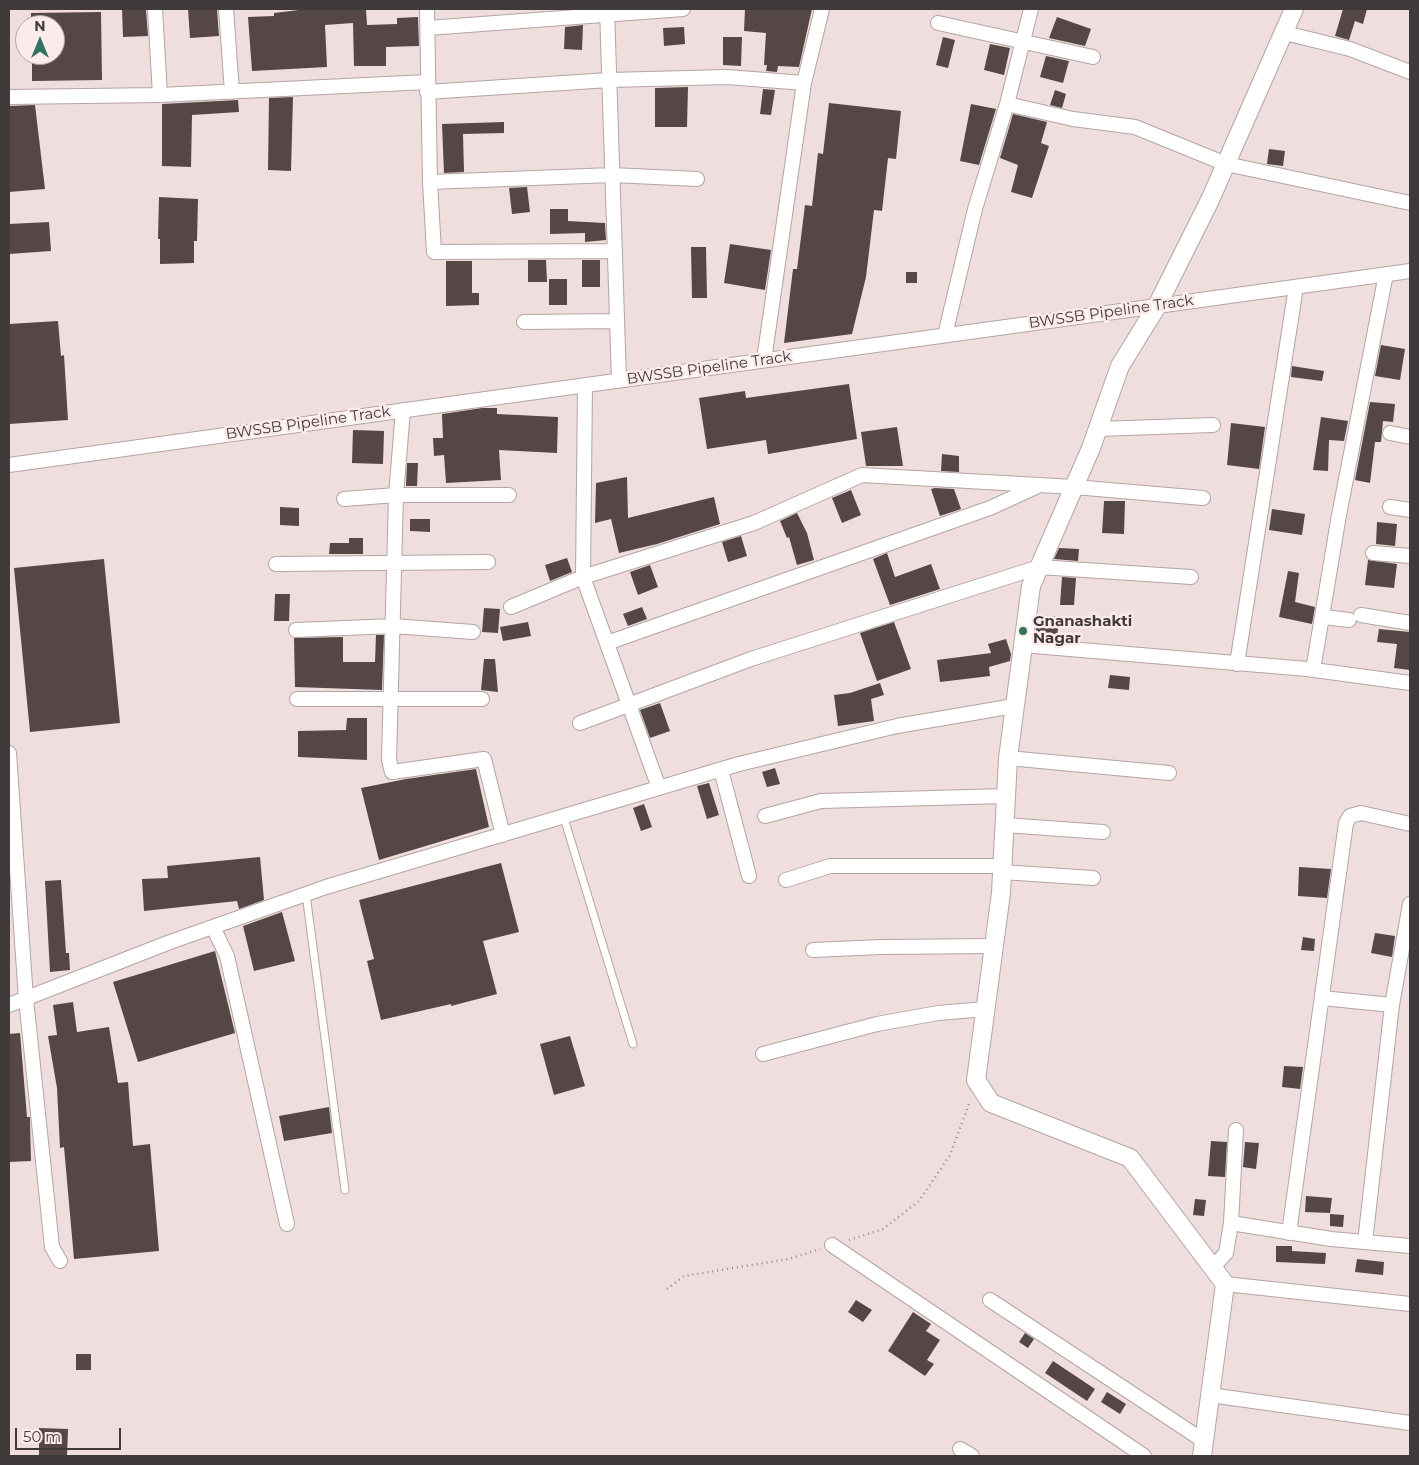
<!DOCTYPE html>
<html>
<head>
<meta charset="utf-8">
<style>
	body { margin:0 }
	#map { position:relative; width:1419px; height:1465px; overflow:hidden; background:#efdedd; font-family:Montserrat,sans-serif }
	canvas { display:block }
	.frame { position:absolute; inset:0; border:10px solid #413a3a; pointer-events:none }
	.north { position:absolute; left:15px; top:15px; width:50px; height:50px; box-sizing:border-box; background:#fcebea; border:1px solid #b1a4a4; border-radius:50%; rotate:0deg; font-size:14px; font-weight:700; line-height:20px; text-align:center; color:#413a3a }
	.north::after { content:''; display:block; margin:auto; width:18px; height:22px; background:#337361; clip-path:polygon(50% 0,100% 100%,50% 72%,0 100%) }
	.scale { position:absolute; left:15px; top:1428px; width:106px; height:22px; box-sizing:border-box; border:2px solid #413a3a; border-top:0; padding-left:6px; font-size:15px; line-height:18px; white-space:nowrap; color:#413a3a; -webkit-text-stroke:4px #fcebea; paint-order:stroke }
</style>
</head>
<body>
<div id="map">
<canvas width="1419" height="1465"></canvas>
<div class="frame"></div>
<div class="north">N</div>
<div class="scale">50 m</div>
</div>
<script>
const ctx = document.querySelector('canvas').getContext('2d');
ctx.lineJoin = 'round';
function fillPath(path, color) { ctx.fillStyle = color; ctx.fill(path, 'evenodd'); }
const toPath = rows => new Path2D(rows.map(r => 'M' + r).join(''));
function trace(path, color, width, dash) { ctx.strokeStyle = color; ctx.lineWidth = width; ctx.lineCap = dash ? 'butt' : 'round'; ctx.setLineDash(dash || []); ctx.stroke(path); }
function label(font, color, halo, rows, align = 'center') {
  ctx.font = font + ' Montserrat,sans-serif'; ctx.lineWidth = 5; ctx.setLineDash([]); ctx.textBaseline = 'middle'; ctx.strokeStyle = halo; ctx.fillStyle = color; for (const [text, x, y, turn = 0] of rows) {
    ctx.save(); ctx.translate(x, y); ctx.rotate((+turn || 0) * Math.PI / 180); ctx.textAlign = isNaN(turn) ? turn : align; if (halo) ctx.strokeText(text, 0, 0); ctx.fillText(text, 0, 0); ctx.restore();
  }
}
const building = toPath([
	[122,9,146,9,148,36,123,37],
	[188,9,217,9,219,36,190,38],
	[307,9,366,9,367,25,397,24,397,18,418,17,419,46,386,47,386,66,354,66,353,23,325,25,327,67,252,71,248,17,274,16,274,13],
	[745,9,812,9,799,67,778,66,777,72,766,71,767,65,764,65,766,33,744,31],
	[1343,9,1367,9,1363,24,1355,21,1349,40,1335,36],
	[101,12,102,80,32,81,32,55,55,55,55,25,31,25,31,13],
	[1057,17,1091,29,1085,46,1049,38],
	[583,25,582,50,564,49,565,27],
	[684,27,685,44,664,46,663,28],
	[723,37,742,37,741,66,723,65],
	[943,37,955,40,948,68,936,65],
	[990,44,1010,48,1004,75,984,70],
	[1046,56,1069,61,1063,83,1040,77],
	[688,87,687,127,655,127,655,88],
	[763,89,775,90,771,115,760,114],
	[1055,90,1066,94,1062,108,1050,105],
	[293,97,291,171,268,170,269,98],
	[238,100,239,112,192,115,191,167,162,166,162,104],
	[829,103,901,111,896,159,888,158,882,211,874,210,866,277,852,334,784,343,793,269,797,269,805,205,812,206,818,153,823,154],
	[971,104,996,109,979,165,960,161],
	[35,105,45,189,9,192,9,106],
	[1013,114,1047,122,1041,143,1049,146,1032,198,1011,192,1018,165,1000,158],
	[504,122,504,133,463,134,464,172,444,173,442,124],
	[1269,149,1285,151,1283,166,1267,164],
	[527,187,530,212,512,214,509,188],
	[159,197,198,199,197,241,194,241,194,263,160,264,160,239,158,239],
	[550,209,568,209,568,221,605,223,606,240,585,242,585,233,550,234],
	[49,222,51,251,9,254,9,224],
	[730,244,771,250,765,290,724,283],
	[691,247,706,247,707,298,692,298],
	[528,260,546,260,547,282,528,282],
	[582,260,600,260,600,287,582,287],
	[446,261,472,261,472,293,479,293,479,305,446,306],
	[906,272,917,272,917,283,906,283],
	[549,279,567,279,567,305,549,305],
	[58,321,61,356,64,355,68,420,9,424,9,324],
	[1381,345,1405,349,1400,380,1375,376],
	[1292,366,1324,371,1322,381,1291,377],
	[849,384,857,439,768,454,766,440,707,449,699,398,745,391,746,398],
	[1370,402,1395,404,1393,422,1383,421,1381,442,1375,442,1370,483,1355,480],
	[482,408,497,408,497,414,558,417,557,453,499,450,501,480,446,483,444,455,434,456,433,438,443,438,442,414],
	[1321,417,1348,421,1344,441,1329,440,1328,471,1313,470],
	[1231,423,1265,427,1259,469,1227,465],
	[897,427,903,466,866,466,861,432],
	[353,430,384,431,383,464,352,463],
	[942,454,959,456,959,472,941,471],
	[407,463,418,463,417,486,406,486],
	[627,477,628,518,714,497,720,524,657,544,619,553,611,519,595,523,596,483],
	[935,488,954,489,961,509,940,516,931,489],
	[851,490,861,515,842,523,832,498],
	[1104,501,1125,501,1124,534,1102,533],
	[280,507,299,508,299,526,280,525],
	[1272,509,1305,514,1302,535,1269,530],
	[797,513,807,533,814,560,797,565,789,537,787,538,780,521],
	[410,519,430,519,430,532,410,531],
	[1377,522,1397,524,1395,546,1376,544],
	[741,536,747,556,728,562,722,542],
	[349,538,363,538,363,554,329,554,330,543,349,543],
	[1059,548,1079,549,1078,561,1054,559],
	[887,553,895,577,931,564,940,589,890,605,873,559],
	[567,558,572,572,550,581,545,565],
	[104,559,120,723,30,732,14,568],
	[1368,560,1397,564,1394,588,1365,585],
	[650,565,658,587,638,595,630,572],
	[1288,571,1299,573,1295,602,1315,607,1312,624,1279,617],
	[1062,577,1076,578,1074,605,1060,605],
	[275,594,290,594,289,621,274,621],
	[642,607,647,619,628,626,623,614],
	[484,608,500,609,498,633,482,632],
	[1038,615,1059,617,1057,639,1035,637],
	[528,622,531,636,503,641,500,627],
	[894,622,911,669,877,681,860,633],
	[1379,629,1410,632,1410,670,1394,668,1397,644,1377,642],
	[376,635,384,635,382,690,295,687,294,638,343,637,343,662,375,662],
	[1006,639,1011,654,1010,661,989,667,990,676,940,682,937,660,991,653,988,644],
	[484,659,495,659,498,692,481,690],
	[1110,675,1130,677,1129,690,1108,688],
	[880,683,884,695,871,699,874,721,838,726,834,695,850,693],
	[660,703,670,731,650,738,640,710],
	[347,718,367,718,367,760,298,757,298,731,346,730],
	[775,768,780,784,767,787,762,772],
	[476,769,489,827,379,860,361,788,406,779],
	[709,783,719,815,707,819,697,786],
	[644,804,652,827,641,831,633,808],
	[260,857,264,900,239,909,237,901,144,911,142,879,168,878,167,866],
	[501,863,519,932,483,941,497,994,451,1006,451,1004,381,1020,367,961,374,959,359,900],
	[1299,867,1331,869,1327,898,1298,896],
	[61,880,66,953,69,953,70,970,50,972,45,881],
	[282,912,295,961,254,971,243,926],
	[1375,933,1395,936,1392,957,1371,953],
	[1303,937,1315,939,1314,951,1301,950],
	[215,951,235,1033,138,1062,113,982],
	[73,1002,77,1032,109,1027,118,1083,128,1082,133,1146,150,1144,159,1251,74,1259,64,1147,60,1148,57,1088,48,1036,57,1035,53,1005],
	[20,1033,27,1117,30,1117,30,1123,31,1161,9,1162,9,1034],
	[570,1036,585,1086,554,1095,540,1044],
	[1284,1066,1303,1067,1300,1089,1282,1087],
	[329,1107,332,1133,284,1141,279,1116],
	[1211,1141,1227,1142,1225,1177,1208,1176],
	[1245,1142,1259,1143,1256,1169,1243,1167],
	[1306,1196,1332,1198,1330,1213,1305,1212],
	[1195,1199,1206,1200,1204,1216,1193,1215],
	[1330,1214,1344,1215,1343,1227,1330,1226],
	[1276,1246,1292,1246,1292,1251,1326,1253,1325,1264,1276,1262],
	[1357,1259,1384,1262,1383,1275,1355,1272],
	[856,1300,872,1310,863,1322,848,1312],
	[913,1312,931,1324,926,1331,940,1340,927,1360,934,1364,925,1376,888,1351],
	[1025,1333,1034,1339,1028,1348,1019,1342],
	[76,1354,91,1354,91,1370,76,1370],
	[1053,1361,1095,1389,1087,1401,1045,1373],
	[1107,1392,1126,1404,1120,1414,1101,1402],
	[39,1428,68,1429,67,1456,39,1456]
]);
const path = toPath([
	[849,1240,883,1229,919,1201,950,1155,970,1101],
	[667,1289,684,1276,789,1259,820,1249]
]);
const service = toPath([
	[564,818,633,1044],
	[306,894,345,1190]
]);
const minor = toPath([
	[226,9,232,92],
	[427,9,430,182,434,252,615,251],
	[607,9,619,380],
	[938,23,1093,57],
	[428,28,683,9],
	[1285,33,1350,49,1410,72],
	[427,92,609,80,727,77,804,83],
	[160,95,427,82],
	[9,97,160,95,155,9],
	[1007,104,1073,119,1135,127,1226,164,1410,203],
	[430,182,612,175,697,179],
	[524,322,617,321],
	[945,335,975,209,1007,104,1031,9],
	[764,360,804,83,822,9],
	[585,385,583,577,659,788],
	[403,410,396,495,389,760,392,772,484,759,503,835],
	[1098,429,1213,425],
	[1390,433,1410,437],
	[9,465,1410,271],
	[344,499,396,495,509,495],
	[1390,507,1410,510],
	[1373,553,1410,556],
	[276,564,488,562],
	[511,607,583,577,754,523,862,475,1074,487,1203,498],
	[1361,615,1410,623],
	[1324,617,1349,620],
	[296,630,393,626,473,632],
	[607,643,990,508,1036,487],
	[1022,645,1307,669,1410,683],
	[1237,664,1296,287],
	[1313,670,1339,515,1386,274],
	[297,699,482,699],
	[580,723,751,659,1039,567,1191,577],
	[9,753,26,999,52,1247,60,1261],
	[1008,758,1169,773],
	[721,770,749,876],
	[765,816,821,801,1006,796],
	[1005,825,1103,832],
	[1002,872,1093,878],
	[786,880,830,866,1002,866],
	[213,927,227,956,287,1224],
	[813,950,881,947,994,946],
	[1322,998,1392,1005],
	[9,1005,170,942,326,887,739,764,897,726,1014,706],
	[763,1054,877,1024,938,1013,986,1009],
	[1231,1223,1331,1239,1410,1246],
	[1289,1233,1346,823,1350,816,1361,813,1410,824],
	[1365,1242,1392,1005,1410,904],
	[832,1245,1144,1456],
	[1214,1266,1226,1253,1231,1223,1236,1130],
	[1225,1284,1410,1304],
	[990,1300,1204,1441],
	[1210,1395,1410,1423],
	[960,1449,972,1456]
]);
const tertiary = toPath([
	[1202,1456,1225,1284,1130,1158,991,1103,976,1080,1001,893,1008,758,1031,586,1091,448,1120,366,1157,306,1210,200,1294,9]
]);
const markers = [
	[1023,631,5,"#337361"]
];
const streetNames = [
	["BWSSB Pipeline Track",1111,312,-8],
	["BWSSB Pipeline Track",709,368,-8],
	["BWSSB Pipeline Track",308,423,-8]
];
const poiNames = [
	["Gnanashakti",1033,622],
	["Nagar",1033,639]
];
fillPath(building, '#554746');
trace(service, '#b4a4a3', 9);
trace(minor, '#b4a4a3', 16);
trace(tertiary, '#b4a4a3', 20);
trace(path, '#988c8c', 2.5, [1, 4]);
trace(service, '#fff', 7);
trace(minor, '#fff', 14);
trace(tertiary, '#fff', 18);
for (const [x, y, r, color] of markers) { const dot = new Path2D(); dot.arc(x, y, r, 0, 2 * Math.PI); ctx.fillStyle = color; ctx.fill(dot); trace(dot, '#fcebea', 2); }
label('15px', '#413a3a', '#fcebea', streetNames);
label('bold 15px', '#413a3a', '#fcebea', poiNames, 'left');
</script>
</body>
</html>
